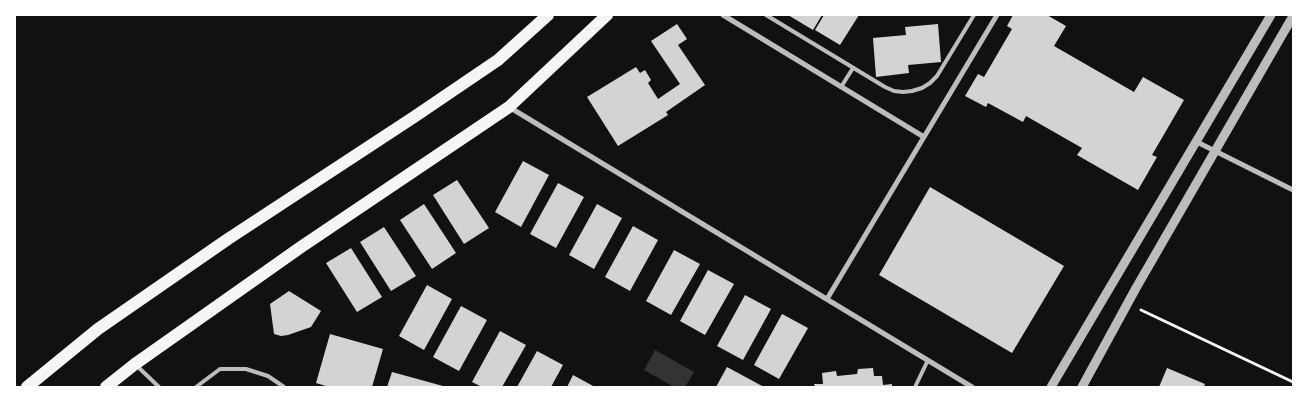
<!DOCTYPE html>
<html>
<head>
<meta charset="utf-8">
<style>
	body { margin:0 }
	#map { position:relative; width:1308px; height:402px; overflow:hidden; background:#111; font-family:"Sofia Sans Condensed",sans-serif }
	canvas { display:block }
	.frame { position:absolute; inset:0; border:16px solid #fff; pointer-events:none }
</style>
</head>
<body>
<div id="map">
<canvas width="1308" height="402"></canvas>
<div class="frame"></div>
</div>
<script>
const ctx = document.querySelector('canvas').getContext('2d');
ctx.lineJoin = 'round';
function fillPath(path, color) { ctx.fillStyle = color; ctx.fill(path, 'evenodd'); }
const toPath = rows => new Path2D(rows.map(r => 'M' + r).join(''));
function trace(path, color, width, dash) { ctx.strokeStyle = color; ctx.lineWidth = width; ctx.lineCap = dash ? 'butt' : 'round'; ctx.setLineDash(dash || []); ctx.stroke(path); }
const water = toPath([
	[655,350,694,372,685,387,674,387,644,370]
]);
const building = toPath([
	[788,15,822,15,813,30],
	[824,15,859,15,840,45,815,30],
	[1013,15,1047,15,1066,26,1054,46,1134,92,1143,77,1184,100,1152,155,1157,157,1138,190,1077,155,1082,148,1026,116,1023,122,988,103,986,107,965,96,978,74,984,77,1012,29,1007,26],
	[677,24,687,39,678,45,705,85,666,112,668,115,618,146,587,97,636,67,640,73,645,70,651,80,648,83,658,99,680,84,651,41],
	[938,24,941,62,908,65,909,73,876,77,873,38,906,35,905,27],
	[523,161,549,175,521,227,495,212],
	[457,180,489,228,464,244,433,195],
	[558,183,584,197,556,248,530,234],
	[930,187,1064,266,1012,353,879,275],
	[424,204,456,253,432,269,400,220],
	[597,204,622,218,594,269,569,255],
	[633,226,658,240,630,291,605,277],
	[384,227,416,276,391,291,360,242],
	[351,248,382,297,357,312,326,263],
	[674,250,700,264,671,315,646,301],
	[708,270,734,284,705,335,680,321],
	[427,285,452,299,424,350,399,336],
	[289,291,321,311,311,327,288,335,281,336,274,334,270,304],
	[745,295,771,309,743,360,717,346],
	[461,306,487,320,459,371,433,357],
	[782,314,808,328,779,379,754,365],
	[500,331,526,345,502,387,482,387,472,382],
	[330,334,383,349,372,387,329,387,316,383],
	[537,351,563,365,551,387,517,387],
	[727,367,764,387,716,387],
	[873,368,874,376,882,376,883,385,892,384,892,387,815,387,814,384,823,384,822,373,836,371,837,376,857,374,858,369],
	[1167,368,1205,384,1204,387,1159,387],
	[392,372,443,386,443,387,387,387],
	[573,375,595,387,567,387]
]);
const path = toPath([
	[1141,310,1293,382]
]);
const service = toPath([
	[766,15,885,87,894,91,903,92,912,91,922,88,930,83,937,76,974,15],
	[841,87,853,68],
	[137,366,159,387],
	[196,387,220,369,246,369,268,376,284,387],
	[915,387,928,360]
]);
const minor = toPath([
	[723,15,924,137],
	[509,107,972,387],
	[1197,142,1293,190],
	[827,299,997,15]
]);
const tertiary = toPath([
	[1051,387,1271,15],
	[1082,387,1136,288,1293,16]
]);
const primary = toPath([
	[27,387,98,329,228,239,414,117,498,60,548,15],
	[106,387,135,364,301,247,509,107,607,15]
]);
fillPath(water, '#333');
fillPath(building, '#d3d3d3');
trace(path, '#f5f5f5', 3);
trace(service, '#bcbcbc', 4);
trace(minor, '#bcbcbc', 5);
trace(tertiary, '#bcbcbc', 9);
trace(primary, '#f5f5f5', 12);
</script>
</body>
</html>
